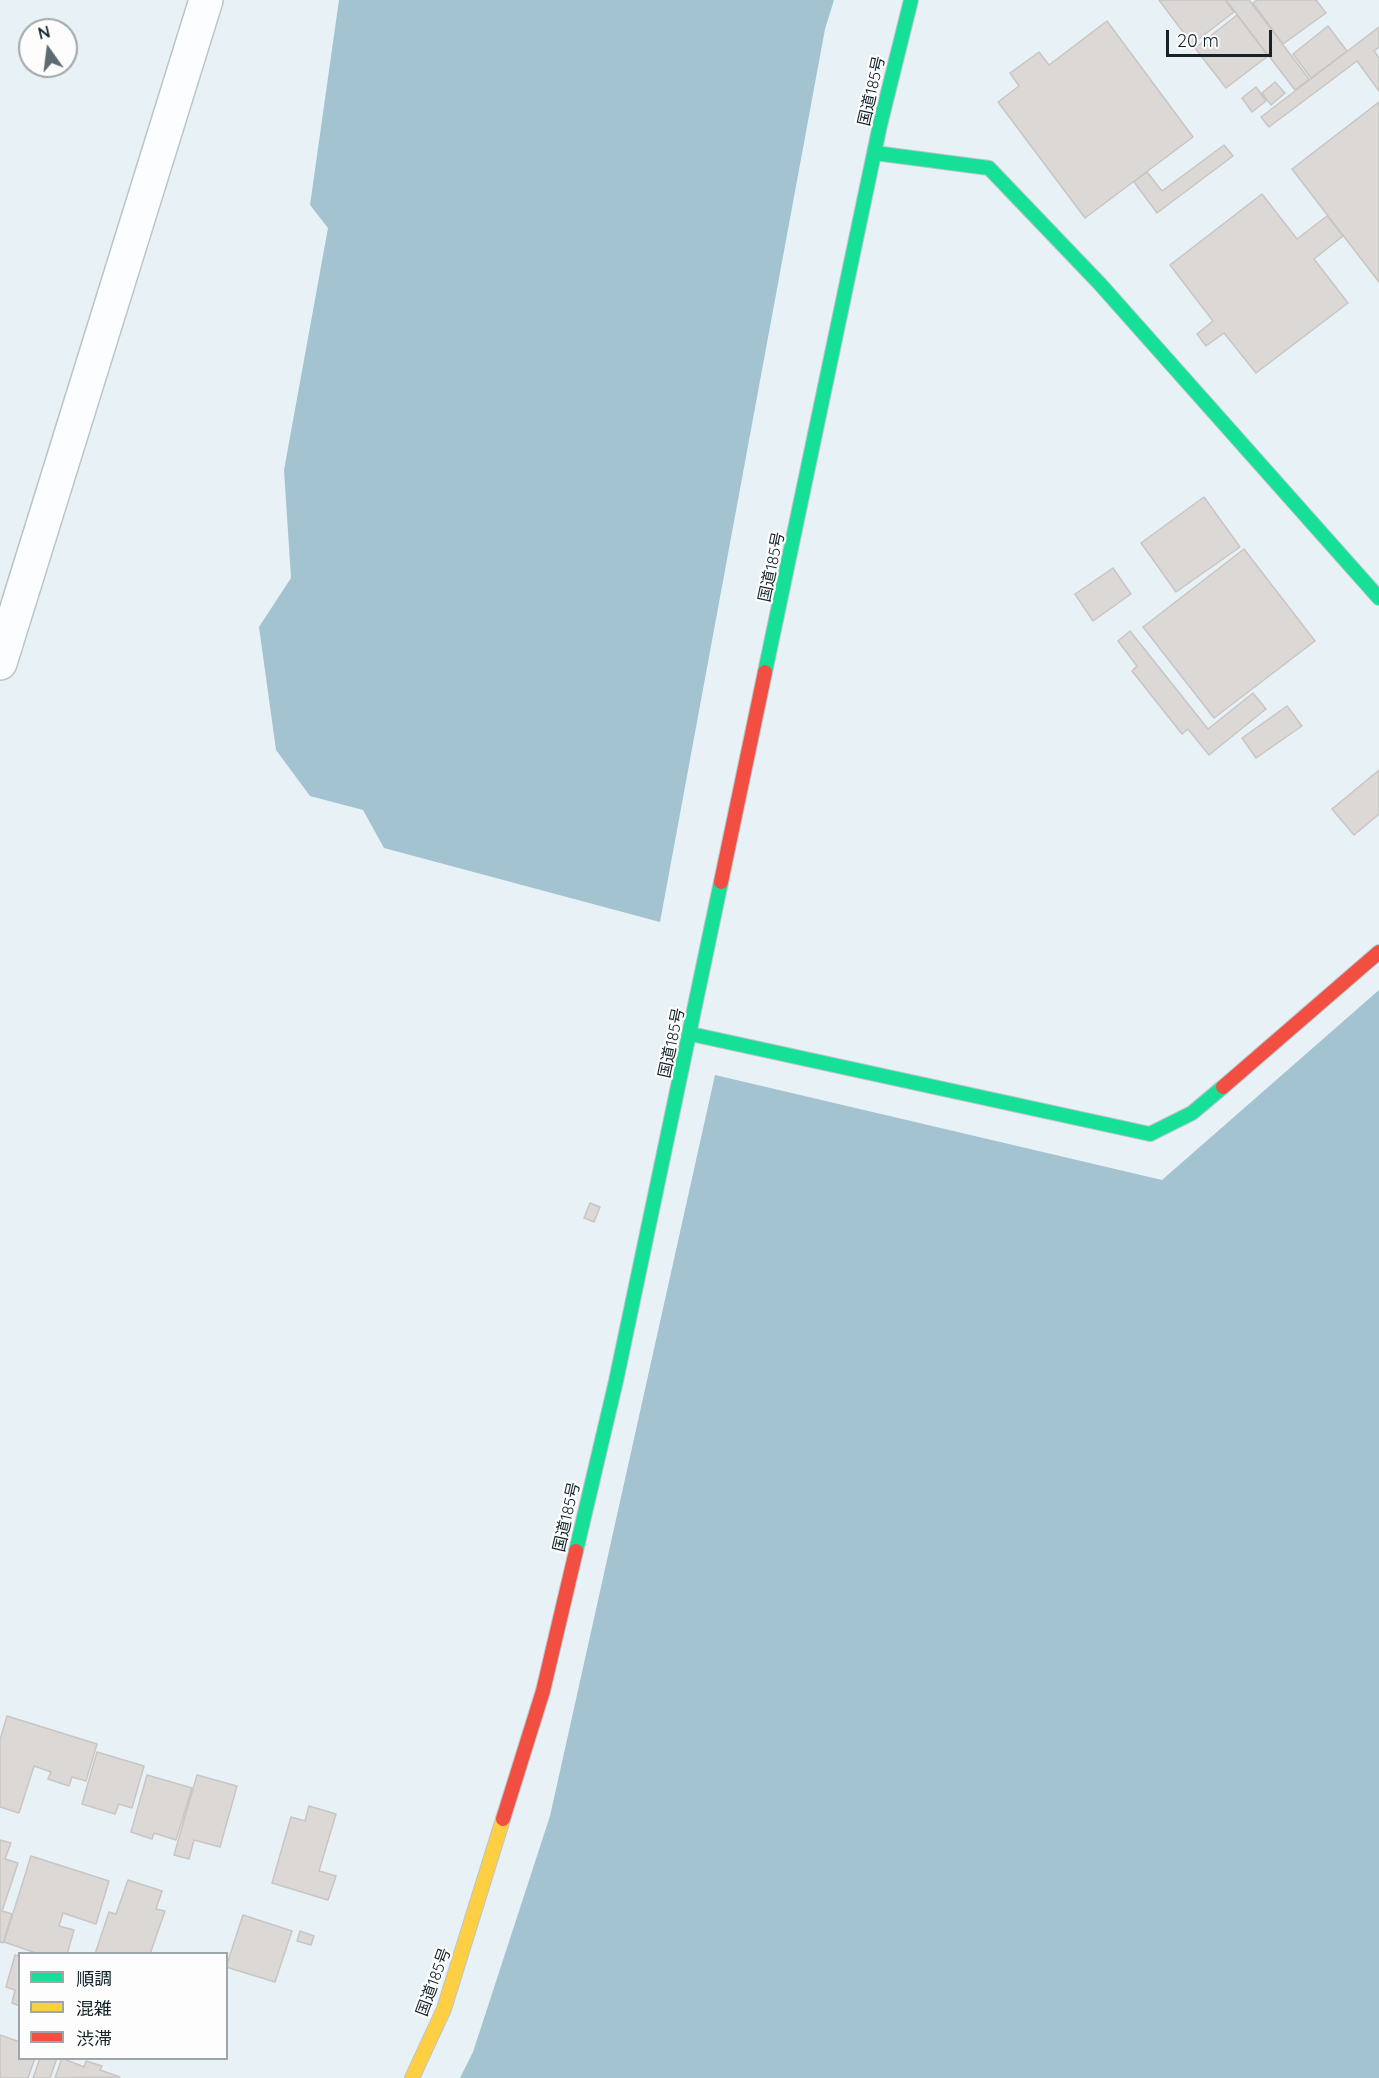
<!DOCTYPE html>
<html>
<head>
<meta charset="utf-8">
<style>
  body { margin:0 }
  #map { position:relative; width:1379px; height:2078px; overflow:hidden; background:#e8f1f5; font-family:Quicksand,"Noto Sans JP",sans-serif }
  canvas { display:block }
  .legend { position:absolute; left:18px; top:1952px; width:210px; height:108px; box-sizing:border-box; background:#fdfdfd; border:2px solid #9fa6a8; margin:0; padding:8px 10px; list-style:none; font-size:18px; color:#132329 }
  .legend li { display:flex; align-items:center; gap:12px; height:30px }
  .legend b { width:30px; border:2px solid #9fa6a8 }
  .north { position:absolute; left:18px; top:18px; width:60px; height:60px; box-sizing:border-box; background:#fdfdfd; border:2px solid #9fa6a8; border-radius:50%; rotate:346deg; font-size:16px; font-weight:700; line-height:24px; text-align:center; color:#132329 }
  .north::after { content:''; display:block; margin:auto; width:21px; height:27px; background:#5e6b70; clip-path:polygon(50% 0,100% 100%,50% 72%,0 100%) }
  .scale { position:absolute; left:1166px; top:30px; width:106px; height:27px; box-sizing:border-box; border:3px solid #132329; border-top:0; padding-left:8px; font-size:18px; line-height:21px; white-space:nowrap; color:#132329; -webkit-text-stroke:4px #fdfdfd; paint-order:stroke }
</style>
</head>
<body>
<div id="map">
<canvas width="1379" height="2078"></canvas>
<ul class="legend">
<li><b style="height:8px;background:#16e098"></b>順調</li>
<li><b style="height:8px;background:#ffcf43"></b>混雑</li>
<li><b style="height:8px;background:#f24e42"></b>渋滞</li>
</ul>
<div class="north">N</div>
<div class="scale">20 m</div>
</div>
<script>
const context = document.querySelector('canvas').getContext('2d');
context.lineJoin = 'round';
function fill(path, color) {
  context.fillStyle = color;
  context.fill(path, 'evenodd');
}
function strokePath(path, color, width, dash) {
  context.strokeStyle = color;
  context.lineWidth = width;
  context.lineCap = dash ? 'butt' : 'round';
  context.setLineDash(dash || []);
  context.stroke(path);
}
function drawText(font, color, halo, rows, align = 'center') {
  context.font = font + ' Quicksand,"Noto Sans JP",sans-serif';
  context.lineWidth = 4.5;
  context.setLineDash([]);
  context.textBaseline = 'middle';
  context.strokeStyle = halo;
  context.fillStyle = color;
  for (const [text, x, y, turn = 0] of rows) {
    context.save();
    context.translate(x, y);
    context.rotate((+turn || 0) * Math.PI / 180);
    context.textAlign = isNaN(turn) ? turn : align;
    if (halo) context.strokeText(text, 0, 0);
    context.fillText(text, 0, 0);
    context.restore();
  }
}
fill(new Path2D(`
  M339,0H834L825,29L660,922L384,848L363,810L310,796L276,750L259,627L291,578L284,470L328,228L310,205Z
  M1379,990V2078H460L473,2052L550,1816L715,1075L1162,1180Z`), '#a3c3d1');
const building = new Path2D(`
  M1159,0H1225L1234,12L1192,44Z
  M1226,0H1249L1309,79L1295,90Z
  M1257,0H1316L1326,13L1283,44L1253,3Z
  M1237,15L1268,56L1226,88L1195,48Z
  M1107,21L1193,137L1085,218L998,102L1019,86L1010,73L1039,52L1049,65Z
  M1328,26L1347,51L1311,78L1293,54Z
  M1379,27V47L1374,51L1379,58V91L1357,61L1269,127L1261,117Z
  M1275,82L1285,93L1271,105L1262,93Z
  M1256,87L1266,101L1252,112L1242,98Z
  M1379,102V282L1292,169Z
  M1224,145L1233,156L1157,213L1134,182L1147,172L1162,191Z
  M1262,194L1297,239L1327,216L1343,236L1314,259L1348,303L1256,373L1224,333L1206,346L1197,334L1213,321L1170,265Z
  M1204,497L1240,547L1176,592L1141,543Z
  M1244,549L1315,641L1214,718L1143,627Z
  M1113,568L1131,594L1093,621L1075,594Z
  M1130,631L1208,729L1253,693L1266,709L1209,755L1188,729L1182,734L1132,671L1137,666L1118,641Z
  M1287,706L1302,726L1256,758L1242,738Z
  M1379,770V814L1354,835L1332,809Z
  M590,1203L600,1207L594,1222L584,1218Z
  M7,1716L97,1744L86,1781L72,1777L69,1786L48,1779L51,1772L34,1766L19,1813L0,1807V1740Z
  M97,1752L144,1766L132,1808L119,1804L115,1814L82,1804Z
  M147,1775L192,1788L176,1840L154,1833L152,1839L131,1832Z
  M197,1775L237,1786L220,1847L194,1840L189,1859L174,1855Z
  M309,1806L336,1814L319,1871L336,1876L328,1900L272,1883L291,1817L305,1821Z
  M0,1840L11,1843L5,1859L18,1863L2,1911L12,1914L3,1943L0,1942Z
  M31,1856L109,1881L96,1924L63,1913L59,1926L74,1930L67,1954H39L4,1942Z
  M128,1880L162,1891L156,1909L165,1911L150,1954H95L109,1912L116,1914Z
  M243,1915L292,1931L275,1982L226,1967Z
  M300,1931L314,1936L311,1945L297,1941Z
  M15,1955L20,1956V2006L12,2003L15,1990L6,1987Z
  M0,2035L20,2042V2058H35L28,2078H0Z
  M40,2058H57L50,2078H33Z
  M62,2058L84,2067L86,2061L102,2066L100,2070L120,2077L55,2078Z`);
fill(building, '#dbd8d6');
strokePath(building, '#c8c6c4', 1.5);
const street = new Path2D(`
  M0,663L206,0`);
const fast = new Path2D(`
  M875,153L989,168L1100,284L1379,598
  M765,672L880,125L911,0
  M691,1034L1150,1134L1192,1113L1223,1087
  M576,1551L616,1381L721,882`);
const slow = new Path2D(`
  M412,2078L444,2009L503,1819`);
const jam = new Path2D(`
  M721,882L765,672
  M1223,1087L1379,952
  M503,1819L543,1691L576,1551`);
strokePath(street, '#b9c5ca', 36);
strokePath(fast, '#b9c5ca', 16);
strokePath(slow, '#b9c5ca', 16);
strokePath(jam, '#b9c5ca', 16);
strokePath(street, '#fcfdfe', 33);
strokePath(fast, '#16e098', 14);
strokePath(slow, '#ffcf43', 14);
strokePath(jam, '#f24e42', 14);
drawText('16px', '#132329', '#fdfdfd', [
  ["国道185号",872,91,-77],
  ["国道185号",772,567,-78],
  ["国道185号",672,1043,-78],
  ["国道185号",567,1517,-77],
  ["国道185号",434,1982,-70]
]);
</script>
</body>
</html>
